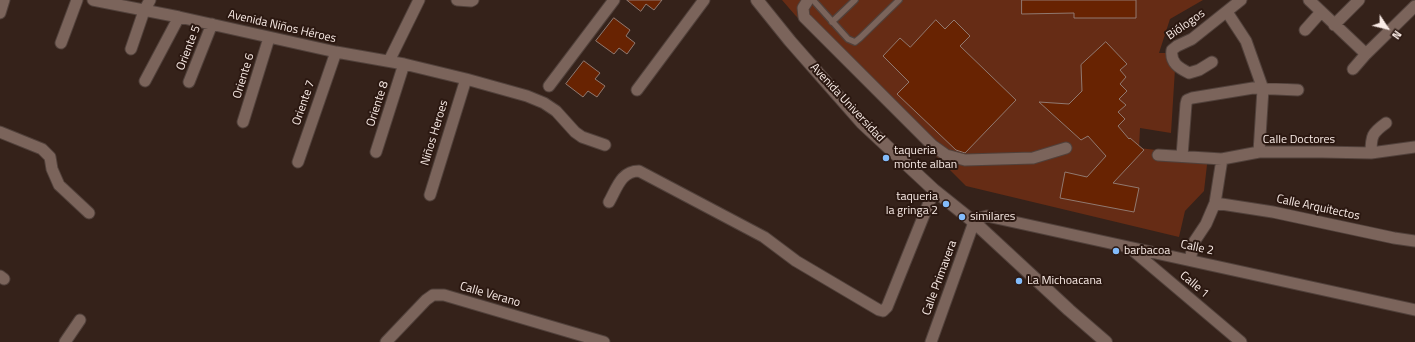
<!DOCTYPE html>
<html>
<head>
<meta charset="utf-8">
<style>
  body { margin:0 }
  #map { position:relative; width:1415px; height:342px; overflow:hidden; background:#35221a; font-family:"Titillium Web",sans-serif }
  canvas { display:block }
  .north { position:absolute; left:1367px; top:8px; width:40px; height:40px; -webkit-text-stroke:3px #2b1811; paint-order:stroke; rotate:125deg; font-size:11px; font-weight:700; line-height:16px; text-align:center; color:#f9ebe6 }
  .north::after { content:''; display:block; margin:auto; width:14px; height:18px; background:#f9ebe6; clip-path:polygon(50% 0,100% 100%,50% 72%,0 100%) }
</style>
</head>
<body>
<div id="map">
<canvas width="1415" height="342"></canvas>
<div class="north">N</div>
</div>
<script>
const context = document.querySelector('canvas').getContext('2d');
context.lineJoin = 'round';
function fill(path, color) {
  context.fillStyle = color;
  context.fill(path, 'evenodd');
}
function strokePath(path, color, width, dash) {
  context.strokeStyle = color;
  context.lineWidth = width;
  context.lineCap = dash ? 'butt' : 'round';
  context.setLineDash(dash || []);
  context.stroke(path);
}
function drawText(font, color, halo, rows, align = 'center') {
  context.font = font + ' "Titillium Web",sans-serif';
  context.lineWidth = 4;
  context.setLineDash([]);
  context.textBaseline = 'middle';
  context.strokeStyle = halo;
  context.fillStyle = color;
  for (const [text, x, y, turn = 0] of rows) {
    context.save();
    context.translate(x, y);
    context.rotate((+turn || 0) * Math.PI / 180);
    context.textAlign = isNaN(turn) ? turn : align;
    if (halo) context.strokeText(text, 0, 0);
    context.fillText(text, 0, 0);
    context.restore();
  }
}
fill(new Path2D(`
  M782,0H1203L1170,19L1159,53H1176L1171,133L1140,128L1139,148L1208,156L1204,191L1185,211L1179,237L966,186L795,15Z`), '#662c15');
const building = new Path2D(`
  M627,0H662L654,10L646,4L641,11Z
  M1022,0H1136V18H1074V13L1022,14Z
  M614,18L630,30L626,36L635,43L627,54L619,48L614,54L596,41Z
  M936,20L945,29L954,20L970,36L960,46L1016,100L965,153L956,150L897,94L909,82L883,56L900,38L910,47Z
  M1106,42L1127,64L1120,70L1126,77L1120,84L1127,91L1119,99L1126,105L1118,112L1125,119L1118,126L1129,139L1130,138L1144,150L1113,183L1139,188L1134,212L1060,198L1065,172L1087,177L1106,156L1088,136L1081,140L1039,102L1069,104L1082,91L1081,65Z
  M584,61L600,73L595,79L605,86L597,97L588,91L583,97L566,84Z`);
fill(building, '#682302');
strokePath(building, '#917970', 1);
const lane = new Path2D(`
  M813,0L848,39L855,42L860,38L899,0
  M832,22L855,0`);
const street = new Path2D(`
  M93,0L179,17L336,52L404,64L466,79L527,96L544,103L556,111L575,132L582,137L605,145
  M457,0L471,1L473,0
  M808,0L803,8L804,17L932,145L946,155L965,160L1033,158L1066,148
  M1309,0L1366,54
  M1227,12L1246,41L1263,89L1259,152
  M0,13L4,0
  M1334,25L1359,0
  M1305,30L1321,12
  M61,43L77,0
  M131,49L144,11L150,0
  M389,61L419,0
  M1212,62L1199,70L1189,73C1179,68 1170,63 1172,50L1177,46L1192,39L1241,0
  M1353,69L1366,54L1415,6
  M145,81L179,17
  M189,82L212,24
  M549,86L614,0
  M637,90L704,0
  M243,122L269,38
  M0,132L42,149L50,157L52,169L59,185L89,213
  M376,152L404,64
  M1371,153C1371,136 1372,133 1386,123
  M1158,155L1222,159L1259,152H1322L1371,153L1415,147
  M1182,156L1186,104L1187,100L1192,98L1253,88L1298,90
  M298,162L336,52
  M430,195L466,79
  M609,202C617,188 621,171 639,171L764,237L796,261L879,310L883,311L887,307L934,190
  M1215,203L1273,212L1394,238L1415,241
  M1130,248L1241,342
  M1190,260L1194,242L1206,224L1215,203L1222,159
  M0,276L4,279
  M65,342L80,320
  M386,342L426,300L433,295H444L604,342
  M931,342L974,222L980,218L987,216L1415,310`);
const secondary = new Path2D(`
  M757,0L790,41L862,123L934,190L974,222L1069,310L1106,342`);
strokePath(lane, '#51413b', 8);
strokePath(street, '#51413b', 13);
strokePath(secondary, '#51413b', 14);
strokePath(lane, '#7b645b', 5.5);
strokePath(street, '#7b645b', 11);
strokePath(secondary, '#7b645b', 12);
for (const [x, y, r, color] of [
  [886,158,4,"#83bcfb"],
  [946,204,4,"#83bcfb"],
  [962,217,4,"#83bcfb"],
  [1116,251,4,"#83bcfb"],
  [1019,281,4,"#83bcfb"]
]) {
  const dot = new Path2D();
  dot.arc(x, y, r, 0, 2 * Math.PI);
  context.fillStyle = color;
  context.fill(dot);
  strokePath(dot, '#2b1811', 1.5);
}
drawText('12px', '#f9ebe6', '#2b1811', [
  ["Biólogos",1186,25,-35],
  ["Avenida Niños Héroes",282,27,13],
  ["Oriente 5",189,48,-69],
  ["Oriente 6",244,76,-73],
  ["Oriente 7",304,103,-71],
  ["Avenida Universidad",847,103,47],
  ["Oriente 8",378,104,-72],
  ["Niños Heroes",435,133,-73],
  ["Calle Doctores",1299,140],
  ["Calle Arquitectos",1318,208,12],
  ["Calle 2",1197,248,12],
  ["Calle Primavera",940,278,-70],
  ["Calle 1",1194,285,40],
  ["Calle Verano",490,295,16]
]);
drawText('12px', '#f9ebe6', '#2b1811', [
  ["taqueria",894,151],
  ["monte alban",894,165],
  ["taqueria",938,197,"right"],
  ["la gringa 2",938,211,"right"],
  ["similares",970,217],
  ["barbacoa",1124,251],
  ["La Michoacana",1027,281]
], 'left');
</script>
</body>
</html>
